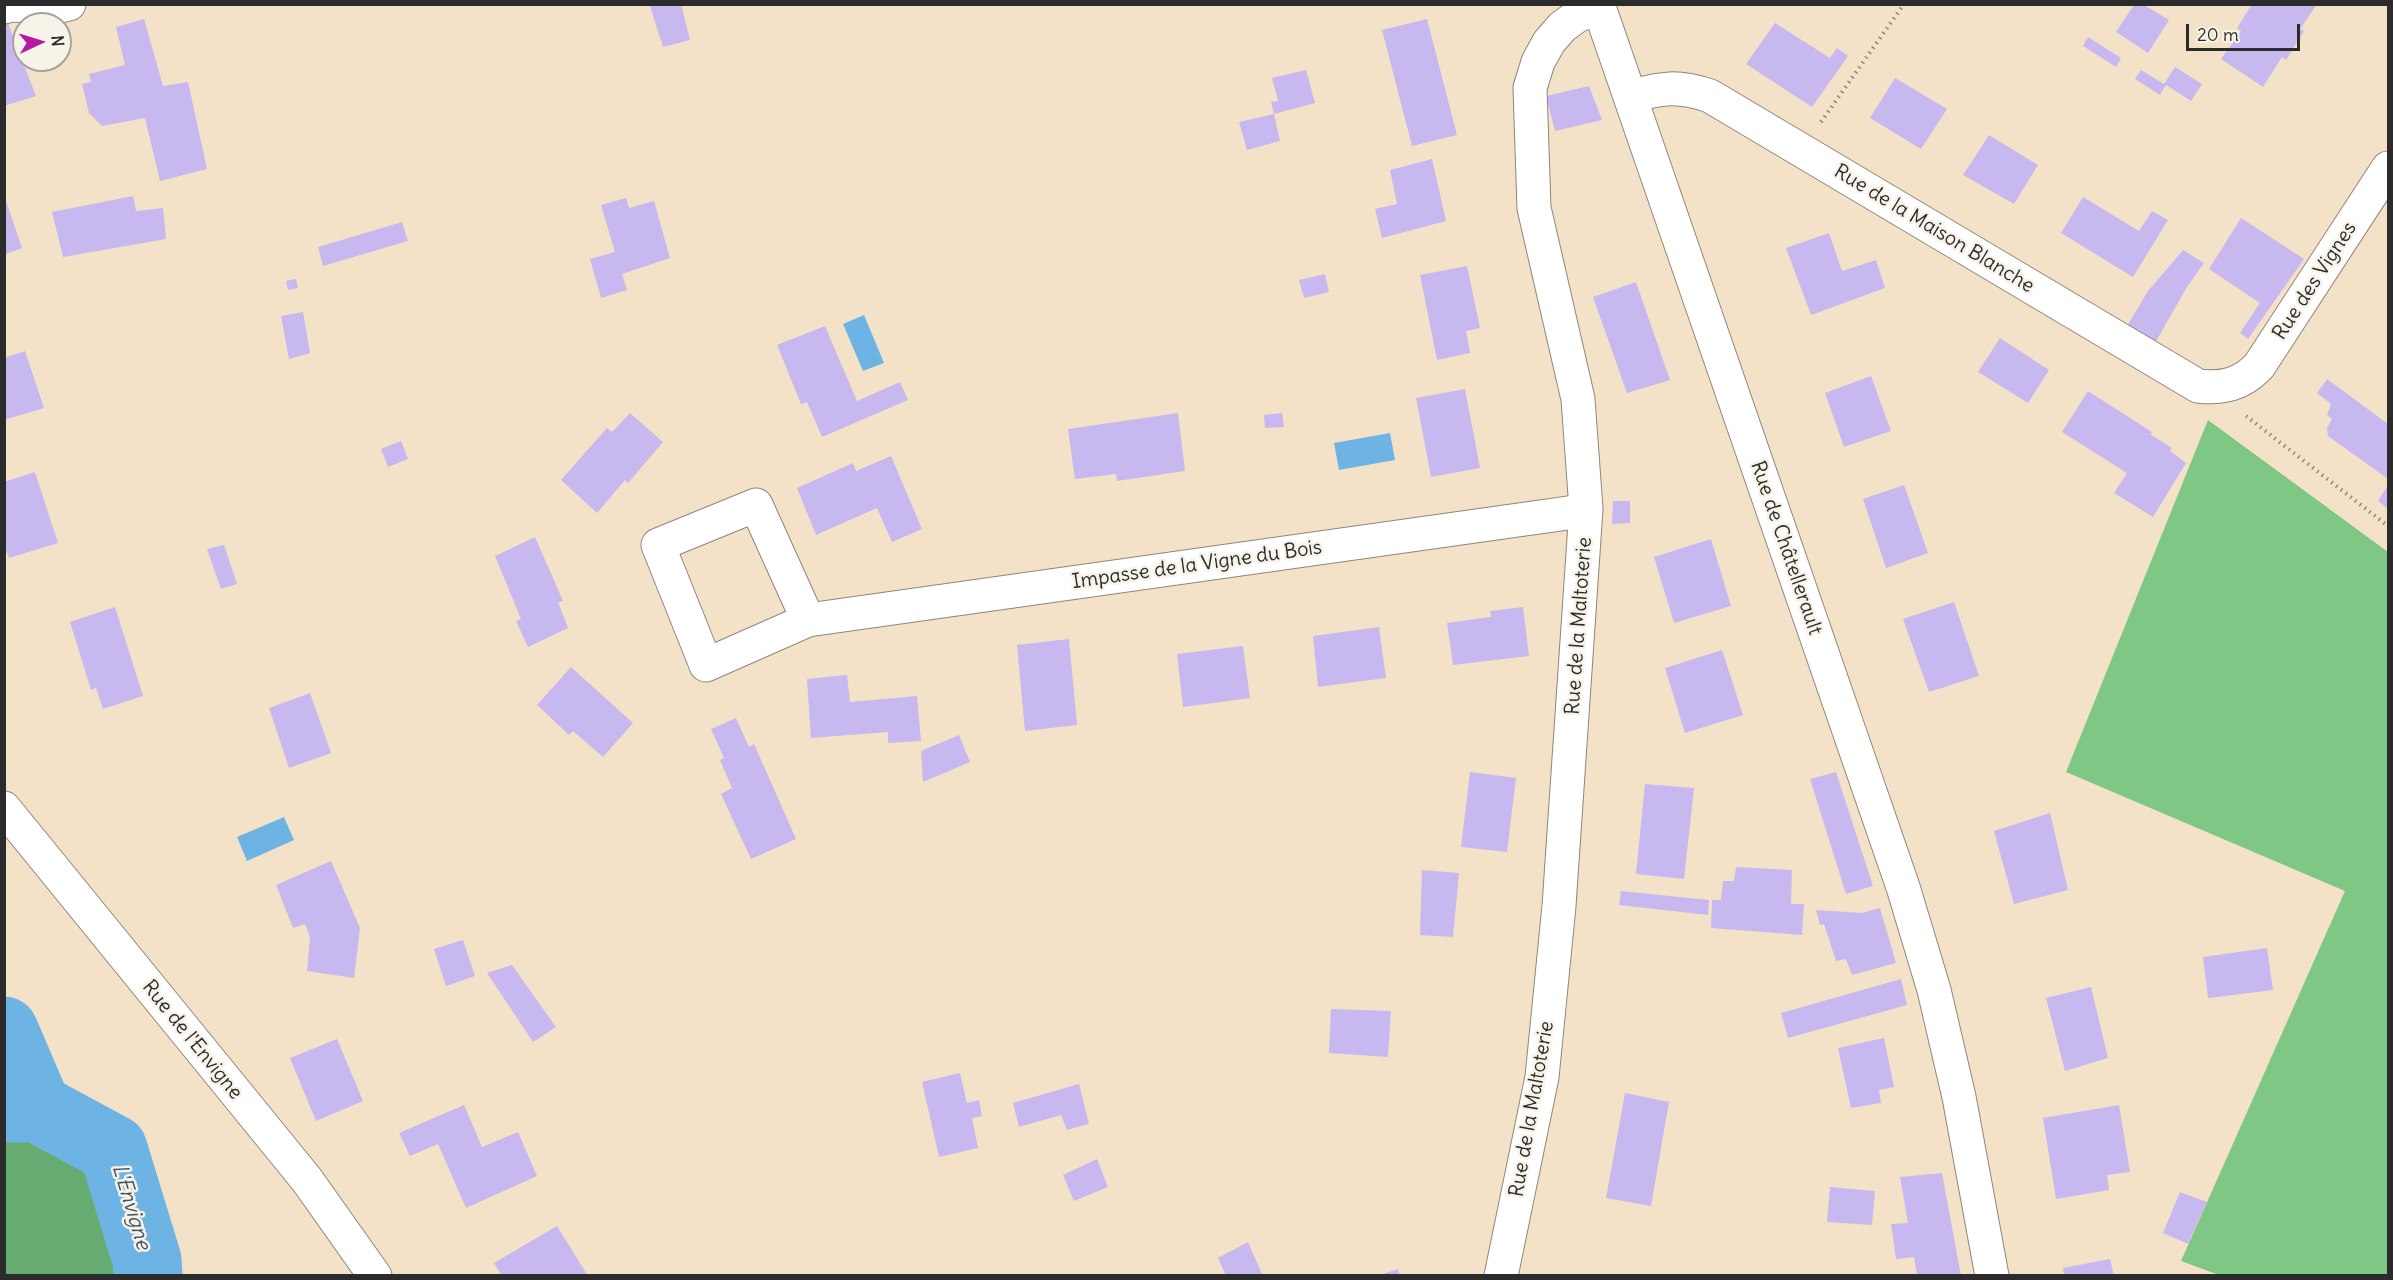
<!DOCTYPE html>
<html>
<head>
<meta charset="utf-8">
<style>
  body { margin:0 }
  #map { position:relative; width:2393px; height:1280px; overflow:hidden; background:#f4e2c8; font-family:Delius,sans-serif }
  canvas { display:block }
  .frame { position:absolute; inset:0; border:6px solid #2b2b2b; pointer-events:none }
  .north { position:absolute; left:12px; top:12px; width:60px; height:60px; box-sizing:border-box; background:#f7f3e8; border:2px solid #a5a39c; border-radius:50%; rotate:86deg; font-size:16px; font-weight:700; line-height:24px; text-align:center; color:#2b2b2b }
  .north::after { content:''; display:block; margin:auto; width:21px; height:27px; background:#b5179e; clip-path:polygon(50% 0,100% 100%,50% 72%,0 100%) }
  .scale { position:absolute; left:2186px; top:24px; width:114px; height:27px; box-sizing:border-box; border:3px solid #2b2b2b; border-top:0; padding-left:8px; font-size:18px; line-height:21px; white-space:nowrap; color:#2b2b2b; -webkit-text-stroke:4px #f7f3e8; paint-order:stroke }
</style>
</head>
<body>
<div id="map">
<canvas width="2393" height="1280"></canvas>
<div class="frame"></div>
<div class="north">N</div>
<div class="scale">20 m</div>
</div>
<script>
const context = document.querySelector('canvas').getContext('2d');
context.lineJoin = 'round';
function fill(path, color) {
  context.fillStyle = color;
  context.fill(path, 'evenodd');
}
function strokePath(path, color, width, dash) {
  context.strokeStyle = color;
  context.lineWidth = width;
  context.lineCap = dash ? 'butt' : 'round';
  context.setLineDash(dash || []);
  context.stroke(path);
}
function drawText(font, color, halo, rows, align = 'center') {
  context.font = font + ' Delius,sans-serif';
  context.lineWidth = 5;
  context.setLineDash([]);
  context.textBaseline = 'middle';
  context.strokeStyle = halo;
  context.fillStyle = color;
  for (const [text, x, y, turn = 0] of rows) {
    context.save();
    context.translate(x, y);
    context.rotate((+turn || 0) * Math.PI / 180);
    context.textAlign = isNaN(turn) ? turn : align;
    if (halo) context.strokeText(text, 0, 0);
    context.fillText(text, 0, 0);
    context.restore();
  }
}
fill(new Path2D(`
  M2208,420L2388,552V1275H2219L2181,1261L2345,891L2066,772Z`), '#7ec784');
fill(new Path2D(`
  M4,1129H29L91,1153L120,1234L126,1275H5Z`), '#66ac72');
fill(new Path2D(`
  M864,315L884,363L863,371L843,324Z
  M1390,433L1395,460L1339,470L1334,443Z
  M284,817L294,840L247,861L237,837Z
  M5,1102L76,1118L115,1146L148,1245L151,1275H126L120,1234L91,1153L29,1129H5Z`), '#6db4e4');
strokePath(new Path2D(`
  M4,1031L37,1108
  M4,1108H37L113,1149L147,1260L148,1276`), '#6db4e4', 69);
fill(new Path2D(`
  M654,4H681L690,40L663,47L650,6Z
  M2252,4H2317L2300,29L2304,31L2286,60L2282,57L2263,87L2221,59L2241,31L2237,28Z
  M2134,5H2144L2169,20L2148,53L2116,32Z
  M4,13L36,96L4,106Z
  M144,19L163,86L188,82L207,169L160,181L145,118L102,126L89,113L82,84L91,82L89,74L125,65L116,27Z
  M1427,19L1457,135L1412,146L1382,30Z
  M1775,23L1830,58L1837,48L1848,56L1812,107L1746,64Z
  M2088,37L2121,58L2116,67L2083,46Z
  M2175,67L2202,84L2191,101L2166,85L2160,95L2135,79L2141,70L2164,84Z
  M1306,70L1315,103L1274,114L1271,102L1278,101L1272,78Z
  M1895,78L1947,109L1921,149L1870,118Z
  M1589,86L1602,120L1555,131L1546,96Z
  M1274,114L1280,141L1247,150L1239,122Z
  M1989,135L2038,165L2014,204L1963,175Z
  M1432,159L1446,221L1382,238L1375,209L1397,204L1390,170Z
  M133,196L136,211L163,208L166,239L63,257L52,212Z
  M2083,197L2139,231L2152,211L2168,220L2133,277L2061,233Z
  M5,198L22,248L6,254L4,248Z
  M626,198L629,208L654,201L670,258L622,274L627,290L601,298L590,259L615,252L601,205Z
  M2241,218L2304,259L2248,339L2240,333L2260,303L2209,269Z
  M402,222L408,241L323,266L318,247Z
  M1829,233L1842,271L1876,260L1885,288L1811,315L1786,248Z
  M2183,250L2204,263L2187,287L2155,343L2126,328L2148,291Z
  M1467,266L1480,328L1466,331L1470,353L1437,360L1420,275Z
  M1325,274L1329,292L1304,298L1299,280Z
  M296,279L298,288L288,290L286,281Z
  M1636,282L1670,380L1627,393L1593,297Z
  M303,312L310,353L289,359L281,316Z
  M825,326L857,401L900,382L908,400L822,437L807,402L801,404L777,345Z
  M2000,338L2049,370L2028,403L1978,372Z
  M25,351L44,408L4,420V358Z
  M1871,376L1891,431L1844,447L1825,393Z
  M2327,379L2388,424V479L2328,436L2327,428L2332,419L2327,415L2331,404L2317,393Z
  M1465,389L1480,468L1431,477L1416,398Z
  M2088,391L2152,432L2150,434L2172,448L2170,451L2186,463L2153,517L2114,493L2127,473L2062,432Z
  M630,413L663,442L628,483L625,480L597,513L561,480L607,428L612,432Z
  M1178,413L1185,471L1117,481L1116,474L1075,479L1068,429Z
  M1282,413L1284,427L1265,428L1264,415Z
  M401,441L408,459L388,467L381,449Z
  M891,456L922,529L892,542L877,508L816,535L797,488L853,463L856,471Z
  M35,472L58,543L9,558L4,544V482Z
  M1904,485L1928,553L1886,568L1863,499Z
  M2388,485V509L2378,501Z
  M1613,501H1630V523L1612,524Z
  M535,537L563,601L558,602L568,628L528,647L516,621L521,619L495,556Z
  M1711,539L1731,606L1674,623L1654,557Z
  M224,545L237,584L221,589L207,549Z
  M1954,602L1979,676L1929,692L1903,619Z
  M115,607L143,696L103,709L96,688L91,690L70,622Z
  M1523,607L1529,656L1453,665L1447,623L1491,617L1490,611Z
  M1379,627L1386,678L1318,687L1313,636Z
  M1069,639L1077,725L1025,731L1017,645Z
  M1243,646L1250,698L1183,707L1177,654Z
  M1722,650L1743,715L1685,733L1665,668Z
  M571,667L633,723L603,757L573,731L569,735L537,705Z
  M847,675L850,702L917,696L921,741L888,743V732L811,738L807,679Z
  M310,693L331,753L289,768L269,708Z
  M736,718L749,747L754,744L796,839L751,859L721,794L732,788L720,760L724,758L711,729Z
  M959,735L970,762L923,782L921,751Z
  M1470,772L1516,778L1507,852L1461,847Z
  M1836,772L1873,886L1846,894L1810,779Z
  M1645,784L1694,788L1684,879L1636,874Z
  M2050,813L2068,890L2014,904L1994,831Z
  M331,861L360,928L354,978L307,971L310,937L305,924L293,928L276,885Z
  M1736,867L1792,870L1791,904H1804L1802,935L1711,928L1712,900H1721L1723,881H1734Z
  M1422,870L1459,873L1453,937L1420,935Z
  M1621,891L1709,900L1708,915L1619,905Z
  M1880,908L1896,963L1852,975L1846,959L1836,961L1824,924L1820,925L1816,910L1862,913Z
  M463,940L475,976L446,986L434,949Z
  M2267,948L2273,990L2208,998L2203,957Z
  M512,965L556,1027L533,1042L487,973Z
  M1901,979L1907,1005L1788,1038L1781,1013Z
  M2091,987L2108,1058L2065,1071L2046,998Z
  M1331,1009L1391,1011L1388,1057L1329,1053Z
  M1884,1038L1894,1087L1879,1090L1881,1103L1851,1108L1838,1048Z
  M337,1039L363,1101L316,1121L290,1058Z
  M960,1073L967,1103L979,1100L982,1116L972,1118L978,1148L939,1157L922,1082Z
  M1079,1084L1089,1124L1067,1130L1061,1115L1019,1127L1013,1103Z
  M1625,1093L1669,1102L1651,1206L1606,1198Z
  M464,1105L482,1147L518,1132L537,1176L466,1208L438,1144L410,1156L399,1133Z
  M2119,1105L2130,1172L2107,1175L2109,1190L2056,1199L2043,1118Z
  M1097,1159L1108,1187L1074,1201L1063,1175Z
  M1942,1173L1961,1276H1917L1914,1257L1896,1259L1891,1224L1908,1223L1900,1177Z
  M1830,1187L1875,1191L1872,1225L1827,1222Z
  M2180,1192L2207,1202L2188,1244L2163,1233Z
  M557,1226L588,1276H502L494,1263Z
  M1248,1242L1263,1276H1226L1218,1258Z
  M2110,1259L2114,1276H2064L2063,1268Z
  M1398,1269L1400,1276H1380V1275Z`), '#c7b8ef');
const minor = new Path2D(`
  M4,7L12,5L56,7L69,4
  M1630,96C1664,88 1677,85 1710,96L2198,386C2223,389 2242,384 2259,366L2388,168
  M808,620L756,505L658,545L706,665L808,620L1568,513L1586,509
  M4,808L307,1180L375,1276
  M1501,1276L1542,1077L1559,906L1586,509L1578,399L1534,208L1530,88L1538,62L1549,42L1562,27L1577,16L1598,7`);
const major = new Path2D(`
  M1598,4L1903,887L1934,990L1959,1097L1992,1276`);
strokePath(minor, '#90867a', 35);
strokePath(major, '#90867a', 35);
strokePath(new Path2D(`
  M1821,122L1904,4
  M2246,416L2388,526`), '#90867a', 4, [1.5, 4.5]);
strokePath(minor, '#fff', 33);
strokePath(major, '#fff', 33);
drawText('20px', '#2b2b2b', '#f7f3e8', [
  ["Rue de la Maison Blanche",1934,229,31],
  ["Rue des Vignes",2315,281,-57],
  ["Rue de Châtellerault",1786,548,71],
  ["Impasse de la Vigne du Bois",1197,565,-8],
  ["Rue de la Maltoterie",1579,626,-86],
  ["Rue de l'Envigne",192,1040,51],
  ["Rue de la Maltoterie",1532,1109,-80]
]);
drawText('italic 21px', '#3f5462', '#f7f3e8', [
  ["L'Envigne",131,1207,73]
]);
</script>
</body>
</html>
